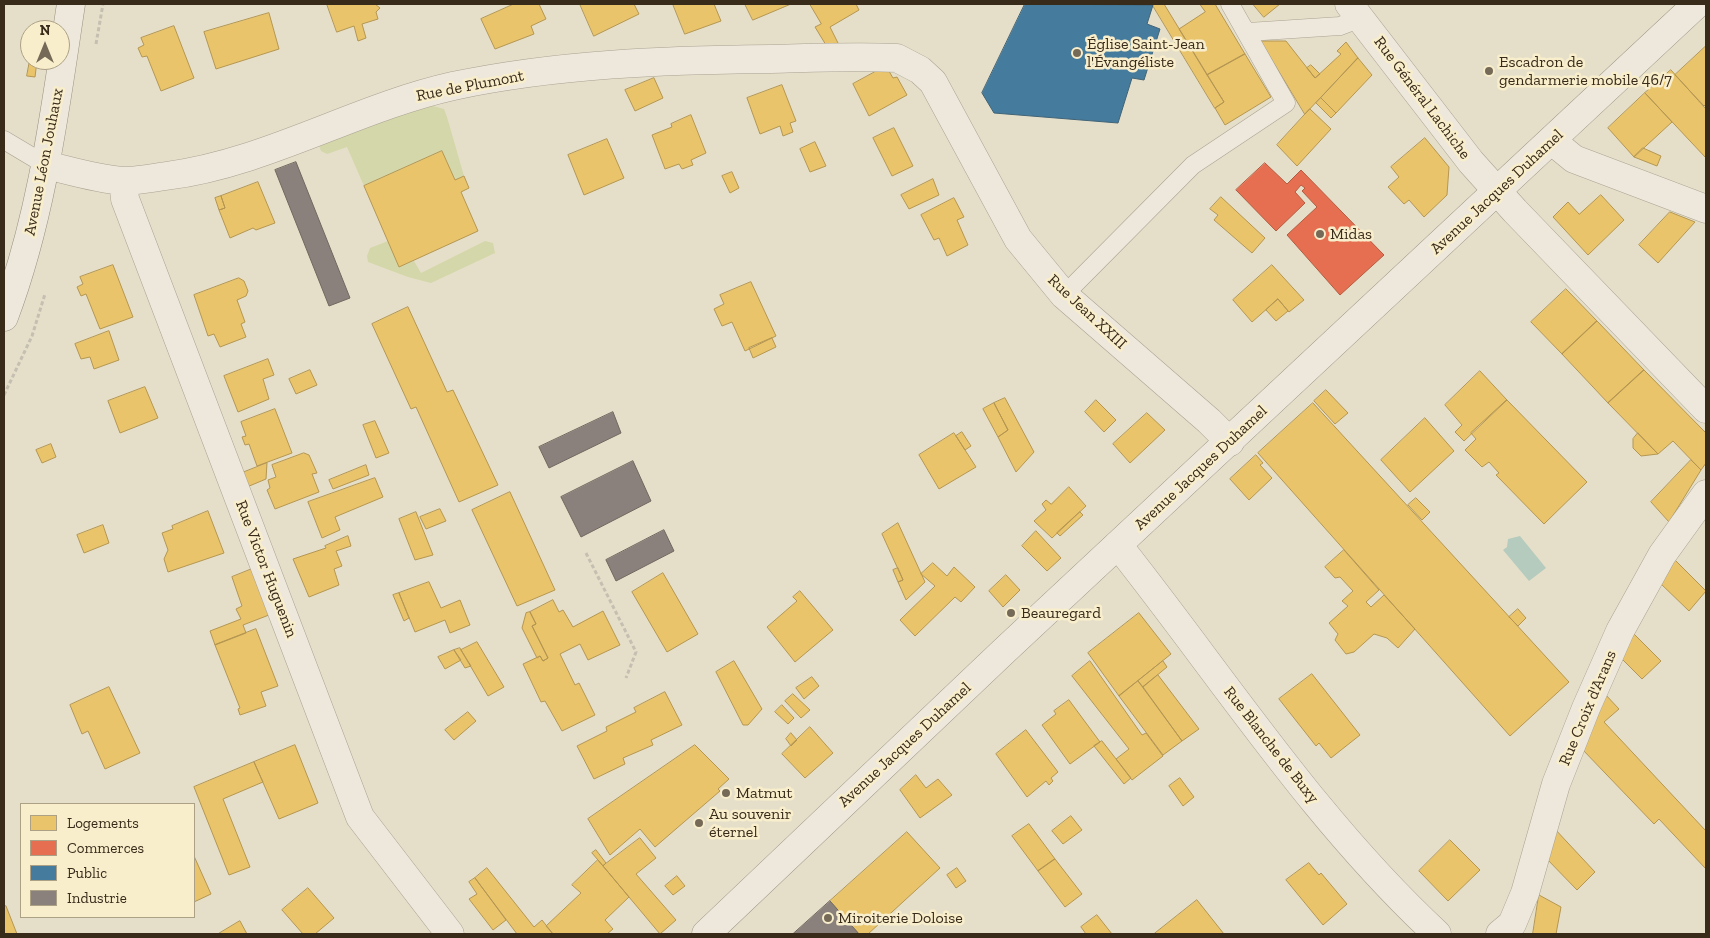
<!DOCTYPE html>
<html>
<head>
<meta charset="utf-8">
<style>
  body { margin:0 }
  #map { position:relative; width:1710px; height:938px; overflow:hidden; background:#e5dfc9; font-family:"Zilla Slab",serif }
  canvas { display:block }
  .frame { position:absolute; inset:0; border:5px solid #392b1a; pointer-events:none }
  .legend { position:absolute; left:20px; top:803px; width:175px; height:115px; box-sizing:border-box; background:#f9eecc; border:1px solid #aca085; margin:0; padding:6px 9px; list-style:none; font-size:15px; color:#392b1a }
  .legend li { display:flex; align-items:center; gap:10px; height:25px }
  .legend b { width:25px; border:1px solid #aca085 }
  .north { position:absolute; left:20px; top:20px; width:50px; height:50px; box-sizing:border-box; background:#f9eecc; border:1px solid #aca085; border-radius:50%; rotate:0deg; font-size:14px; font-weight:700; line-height:20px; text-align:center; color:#392b1a }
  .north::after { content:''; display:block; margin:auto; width:18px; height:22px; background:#756a57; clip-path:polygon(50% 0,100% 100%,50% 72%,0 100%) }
</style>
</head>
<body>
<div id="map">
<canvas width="1710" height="938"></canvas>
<div class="frame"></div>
<ul class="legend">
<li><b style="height:14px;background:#e9c46a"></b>Logements</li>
<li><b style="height:14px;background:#e76f51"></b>Commerces</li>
<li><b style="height:14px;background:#457b9d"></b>Public</li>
<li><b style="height:14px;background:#8a817c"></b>Industrie</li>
</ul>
<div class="north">N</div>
</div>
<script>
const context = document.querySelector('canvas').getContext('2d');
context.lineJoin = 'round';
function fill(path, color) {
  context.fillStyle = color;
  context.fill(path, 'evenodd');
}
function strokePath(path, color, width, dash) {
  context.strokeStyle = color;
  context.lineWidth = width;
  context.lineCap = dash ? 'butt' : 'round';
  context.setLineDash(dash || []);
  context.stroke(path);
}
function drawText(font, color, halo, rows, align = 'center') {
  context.font = font + ' "Zilla Slab",serif';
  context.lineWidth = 5;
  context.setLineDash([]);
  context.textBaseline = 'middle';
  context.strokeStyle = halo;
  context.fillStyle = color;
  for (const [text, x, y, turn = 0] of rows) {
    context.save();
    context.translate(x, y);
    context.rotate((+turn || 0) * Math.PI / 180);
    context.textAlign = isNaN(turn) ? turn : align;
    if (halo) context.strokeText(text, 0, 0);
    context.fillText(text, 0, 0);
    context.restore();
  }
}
fill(new Path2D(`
  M433,106L444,109L447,117L464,176L455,180L442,151L364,186L347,147L327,154L321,151L319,145L378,118Z
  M388,241L399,267L414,261L421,273L485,241L493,243L495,253L431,283L408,277L368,262L367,256L370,248Z`), '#d4d7a9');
fill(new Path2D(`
  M1520,536L1546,568L1529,581L1503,550L1507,547L1508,539Z`), '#b5cbbe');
const homes = new Path2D(`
  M327,4H375L380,8L376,12L378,19L362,24L366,38L358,41L354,26L337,32Z
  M514,4H539L546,19L531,26L534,34L495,49L481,19Z
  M580,4H634L639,14L594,36Z
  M673,4H714L721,21L685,34Z
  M745,4H791L753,20Z
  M810,4H856L859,10L830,27L841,49L829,50L815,27L821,24Z
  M1152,4H1164L1224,102L1215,108Z
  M1200,4H1215L1245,54L1207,75L1179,29L1205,12Z
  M1253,4H1280L1264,17Z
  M269,13L279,49L216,69L204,32Z
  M174,26L194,78L161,91L147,56L142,57L138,48L144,45L141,38Z
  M1261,41H1286L1315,78L1341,54L1337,51L1346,42L1358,58L1305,114Z
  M1706,46V104L1704,106L1675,75Z
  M1245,54L1271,97L1225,125L1215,108L1224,102L1207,75Z
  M1358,58L1372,75L1336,113L1321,98Z
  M30,60L37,61L35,77L27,76Z
  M1311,65L1320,74L1315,78L1307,68Z
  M886,66L893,78L897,77L907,95L869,116L853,84Z
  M1671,70L1706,109V158L1645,93Z
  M654,78L663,98L635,111L625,90Z
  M782,85L796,121L790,123L793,132L783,136L780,126L760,134L747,98Z
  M1645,93L1672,122L1634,157L1608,128Z
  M1321,98L1336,113L1331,118L1316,103Z
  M1310,109L1331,129L1297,166L1277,145Z
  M691,115L706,153L691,160L693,165L682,169L679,164L665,169L652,135L672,127L671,124Z
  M894,128L913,166L892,176L873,138Z
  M1425,138L1449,167L1447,195L1424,217L1409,200L1404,204L1388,187L1399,177L1391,167Z
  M607,139L624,178L584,195L568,155Z
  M815,142L826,166L810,172L800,149Z
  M1643,148L1661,156L1657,166L1634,157Z
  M442,151L455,180L464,176L469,188L461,192L478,231L399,267L364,186Z
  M732,172L739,188L730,193L722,176Z
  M933,179L939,195L909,209L901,195Z
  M258,182L275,223L256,230L253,228L230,238L219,210L225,208L221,196Z
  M1601,195L1624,220L1588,255L1553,217L1568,202L1579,214Z
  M221,196L225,208L219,210L215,198Z
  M1221,197L1265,238L1252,253L1214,220L1218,215L1210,209Z
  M954,198L964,217L957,220L968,245L947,256L939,238L934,240L921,215Z
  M1670,212L1695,222L1658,263L1639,245Z
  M113,265L133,317L100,329L86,294L81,296L77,287L83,284L80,277Z
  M1272,265L1304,300L1289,312L1278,299L1252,322L1233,300Z
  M239,278L244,281L248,291L246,296L237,300L245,322L241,324L246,337L220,347L214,334L208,336L194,295Z
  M751,282L776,336L745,351L732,322L722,326L714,309L724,304L720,295Z
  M1566,289L1597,321L1562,354L1531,322Z
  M1278,299L1288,311L1276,321L1266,310Z
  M408,307L447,392L453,390L498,485L459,502L416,407L411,409L372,324Z
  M1597,321L1644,370L1608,403L1562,354Z
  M109,331L119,360L94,369L90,357L81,359L75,344Z
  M772,338L776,347L753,358L749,348Z
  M268,359L274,375L263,379L269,399L238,412L224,376Z
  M310,370L317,385L296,394L289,379Z
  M1644,370L1706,433V463L1701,470L1673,441L1658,454L1608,403Z
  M1480,371L1507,400L1464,441L1455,432L1462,425L1445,405Z
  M145,387L158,418L120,433L108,401Z
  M1326,390L1348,413L1335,424L1314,401Z
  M1005,398L1034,452L1016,472L998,437L1008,430L994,403Z
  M1096,400L1116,420L1104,432L1085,412Z
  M1507,400L1587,482L1544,524L1496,475L1499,473L1489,462L1482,467L1465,450L1476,439L1471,433Z
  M994,403L1008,430L998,437L983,409Z
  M1313,403L1569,682L1510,736L1258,453Z
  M275,409L292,453L257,466L249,444L245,445L242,437L246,436L241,422Z
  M1147,413L1165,430L1130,463L1113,444Z
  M1425,418L1454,451L1410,492L1381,460Z
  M375,421L389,453L376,458L363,425Z
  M962,432L971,446L965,450L956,436Z
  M954,433L976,467L939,489L919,455Z
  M1638,433L1658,454L1641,456L1633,448V439Z
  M51,444L56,457L42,463L36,450Z
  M304,453L309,455L317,473L312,474L319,492L275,509L267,490L270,488L268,480L276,477L272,465Z
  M1256,455L1263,463L1260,465L1272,478L1249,500L1230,479Z
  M1691,460L1701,470L1669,522L1651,502Z
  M267,463L266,479L247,487L242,473Z
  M366,465L369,475L333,489L329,480Z
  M375,478L383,497L335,517L340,530L322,538L308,502Z
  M1069,487L1086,506L1052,538L1034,521L1046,510L1042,504L1046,500L1051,504Z
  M510,492L555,590L517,606L472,510Z
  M1416,498L1430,512L1422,520L1408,505Z
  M440,509L446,521L426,529L420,517Z
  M208,511L224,553L168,572L164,559L168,550L162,533L173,529L172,526Z
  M416,512L433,555L415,560L399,519Z
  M1080,512L1083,515L1060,536L1057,533Z
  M898,523L925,582L906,600L898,582L903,580L882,534Z
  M103,525L109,543L84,553L77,535Z
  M1036,531L1061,558L1047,571L1022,546Z
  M348,536L351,546L336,551L342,566L334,569L339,585L309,597L293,559L326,548L325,546Z
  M1344,550L1379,590L1366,602L1371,607L1384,595L1415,629L1398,648L1387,638L1374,634L1354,652L1346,654L1335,640L1338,634L1329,623L1348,606L1342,601L1353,591L1340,577L1335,578L1325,567Z
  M1674,559L1706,591L1689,611L1659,582Z
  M933,563L947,576L954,567L975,587L961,602L955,597L915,636L900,620L935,586L921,574Z
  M898,568L903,580L898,582L893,570Z
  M252,569L269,615L243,625L246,633L215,645L210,631L241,619L236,609L242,606L232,577Z
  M663,573L698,634L667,652L632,592Z
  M1006,575L1020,590L1003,607L989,591Z
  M429,582L441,608L460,600L470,625L450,633L445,620L415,632L399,593Z
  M800,591L833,630L795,662L767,627L797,601L793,597Z
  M399,593L409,618L404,621L393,595Z
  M553,600L559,612L563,610L573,627L603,611L620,645L588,660L580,644L560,654L575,685L579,683L595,715L562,731L545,701L541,702L523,664L540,656L543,661L548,658L532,626L536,624L530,612Z
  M1518,609L1526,618L1518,626L1509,617Z
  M530,612L536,624L532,626L548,658L543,661L540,656L537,658L522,628L526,613Z
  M1139,613L1171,654L1119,696L1088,653Z
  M256,629L278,686L261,692L266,706L240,715L238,709L240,708L215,645Z
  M1633,633L1661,661L1642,679L1620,657Z
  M477,642L504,687L488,696L461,650Z
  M460,648L461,650L471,666L465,668L454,650Z
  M454,650L461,660L445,669L438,657Z
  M734,661L762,709L748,725H743L716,672Z
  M1090,661L1142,735L1146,733L1163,756L1132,780L1116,759L1129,749L1072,676Z
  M1163,661L1167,667L1143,687L1138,681Z
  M1312,674L1360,735L1331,758L1319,743L1316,746L1279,699Z
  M1158,675L1199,729L1182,741L1143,687Z
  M812,677L819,686L804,699L796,688Z
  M1138,681L1182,741L1163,755L1119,696Z
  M109,687L140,753L105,769L88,731L82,734L70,705Z
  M665,692L682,725L651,740L653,745L623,758L625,764L594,779L577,746L607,731L606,727L636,712L634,708Z
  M1604,693L1619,709L1604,722L1706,831V869L1659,819L1654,824L1582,749Z
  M793,694L810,710L801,718L785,701Z
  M1069,700L1100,742L1070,764L1042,725L1056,714L1054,711Z
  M782,705L794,718L788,724L775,712Z
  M468,712L476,721L454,740L445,730Z
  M810,727L833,753L805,778L782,754Z
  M1026,730L1058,772L1051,778L1053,781L1049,785L1046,781L1027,797L996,754Z
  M791,733L797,740L791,746L786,739Z
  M1102,741L1131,778L1124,784L1094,746Z
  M295,745L318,803L279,819L254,762Z
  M695,745L729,779L718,789L720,791L655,847L640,829L610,855L588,819Z
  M254,762L263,782L223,799L250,867L229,875L194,787Z
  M916,775L926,788L938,779L952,795L920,818L900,790Z
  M1180,778L1194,797L1183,806L1169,786Z
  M1071,816L1082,830L1063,844L1052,831Z
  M1029,824L1055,859L1038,871L1012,836Z
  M1554,828L1595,872L1577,890L1545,857Z
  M907,832L940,868L868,934H859L830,901Z
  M640,838L656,858L636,874L676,920L660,934L603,866Z
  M1450,840L1480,870L1448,901L1419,871Z
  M596,850L606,863L603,866L592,853Z
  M194,856L211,894L194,902Z
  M1055,859L1082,894L1065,907L1038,871Z
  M598,860L629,897L605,920L613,929L607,934H553L546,926L581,893L572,885Z
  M1309,863L1319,875L1321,873L1347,904L1323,925L1286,880Z
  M487,868L534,927L542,920L553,934H517L475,878Z
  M957,868L966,881L956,888L947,875Z
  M677,876L685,886L673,895L665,886Z
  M475,878L506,920L493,930L469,899L477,894L469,882Z
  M308,888L334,918L315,934H303L282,910Z
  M1539,895L1561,907L1556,934H1533Z
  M1197,900L1224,934H1154Z
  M6,906L17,934H4V907Z
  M1097,915L1112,934H1086L1081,927Z
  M240,921L247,934H218Z`);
fill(homes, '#e9c46a');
strokePath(homes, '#b49652', 1);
const shops = new Path2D(`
  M1265,163L1287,184L1301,170L1384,255L1340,295L1287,235L1317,207L1302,191L1305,188L1301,185L1295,192L1305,203L1276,231L1236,190Z`);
fill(shops, '#e76f51');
strokePath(shops, '#b35b40', 1);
const public = new Path2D(`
  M1025,4L1153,5L1147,24L1160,29L1144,80L1132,78L1118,123L994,113L982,93Z`);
fill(public, '#457b9d');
strokePath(public, '#416376', 1);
const industry = new Path2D(`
  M296,162L350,298L329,306L275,170Z
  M613,412L621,433L549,468L539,447Z
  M633,461L651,501L581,537L561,497Z
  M664,530L674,551L616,581L606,560Z
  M830,901L859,934H793Z`);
fill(industry, '#8a817c');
strokePath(industry, '#72675f', 1);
const lane = new Path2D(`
  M1248,32L1340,26L1361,18
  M4,140L46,165
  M1064,295L1193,165L1286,103L1230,4`);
const street = new Path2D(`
  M1349,4L1471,162L1515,211L1706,409
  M1552,141L1574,159L1706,209
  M46,165C71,171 97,179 123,181C137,181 152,178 166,176C267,163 355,108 453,86C557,64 665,60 771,59C813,58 855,56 897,58L920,70L933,82L1018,239L1064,295L1209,421L1230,442
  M123,181L125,199L360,817L450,934
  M1118,545C1222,676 1314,820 1437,934
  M1500,934L1512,924L1525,893L1556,784L1586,708L1620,631L1662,555L1706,494`);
const secondary = new Path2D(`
  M4,317C42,216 55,110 71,4
  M706,934L1004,651L1697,4`);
strokePath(lane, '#aaa293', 19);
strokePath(street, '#aaa293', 29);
strokePath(secondary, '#999283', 29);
strokePath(new Path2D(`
  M96,44L103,4
  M4,395L32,336L45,294
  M586,553L636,652L626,678`), '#c5bfb2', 3, [4, 2.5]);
strokePath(lane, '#ede8db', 18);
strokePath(street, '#ede8db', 28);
strokePath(secondary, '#ede8db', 28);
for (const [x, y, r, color] of [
  [1077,53,5,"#756a57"],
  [1489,71,5,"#756a57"],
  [1320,234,5,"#756a57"],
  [1011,613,5,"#756a57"],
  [726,793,5,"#756a57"],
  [699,823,5,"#756a57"],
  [828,918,5,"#756a57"]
]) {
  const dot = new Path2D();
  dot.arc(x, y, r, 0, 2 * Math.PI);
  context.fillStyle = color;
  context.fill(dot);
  strokePath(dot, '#f9eecc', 2);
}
drawText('16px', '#392b1a', '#f9eecc', [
  ["Église Saint-Jean",1087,44],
  ["l'Évangéliste",1087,62],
  ["Escadron de",1499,62],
  ["gendarmerie mobile 46/7",1499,80],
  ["Midas",1330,234],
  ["Beauregard",1021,613],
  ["Matmut",736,793],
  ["Au souvenir",709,814],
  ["éternel",709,832],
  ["Miroiterie Doloise",838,918]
], 'left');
drawText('16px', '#392b1a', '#f9eecc', [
  ["Rue de Plumont",470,86,-11],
  ["Rue Général Lachiche",1422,98,53],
  ["Avenue Léon Jouhaux",44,162,-79],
  ["Avenue Jacques Duhamel",1497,192,-43],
  ["Rue Jean XXIII",1087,312,43],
  ["Avenue Jacques Duhamel",1201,468,-43],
  ["Rue Victor Huguenin",266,569,69],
  ["Rue Croix d'Arans",1588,708,-67],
  ["Avenue Jacques Duhamel",905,745,-43],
  ["Rue Blanche de Buxy",1271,745,52]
]);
</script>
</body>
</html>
